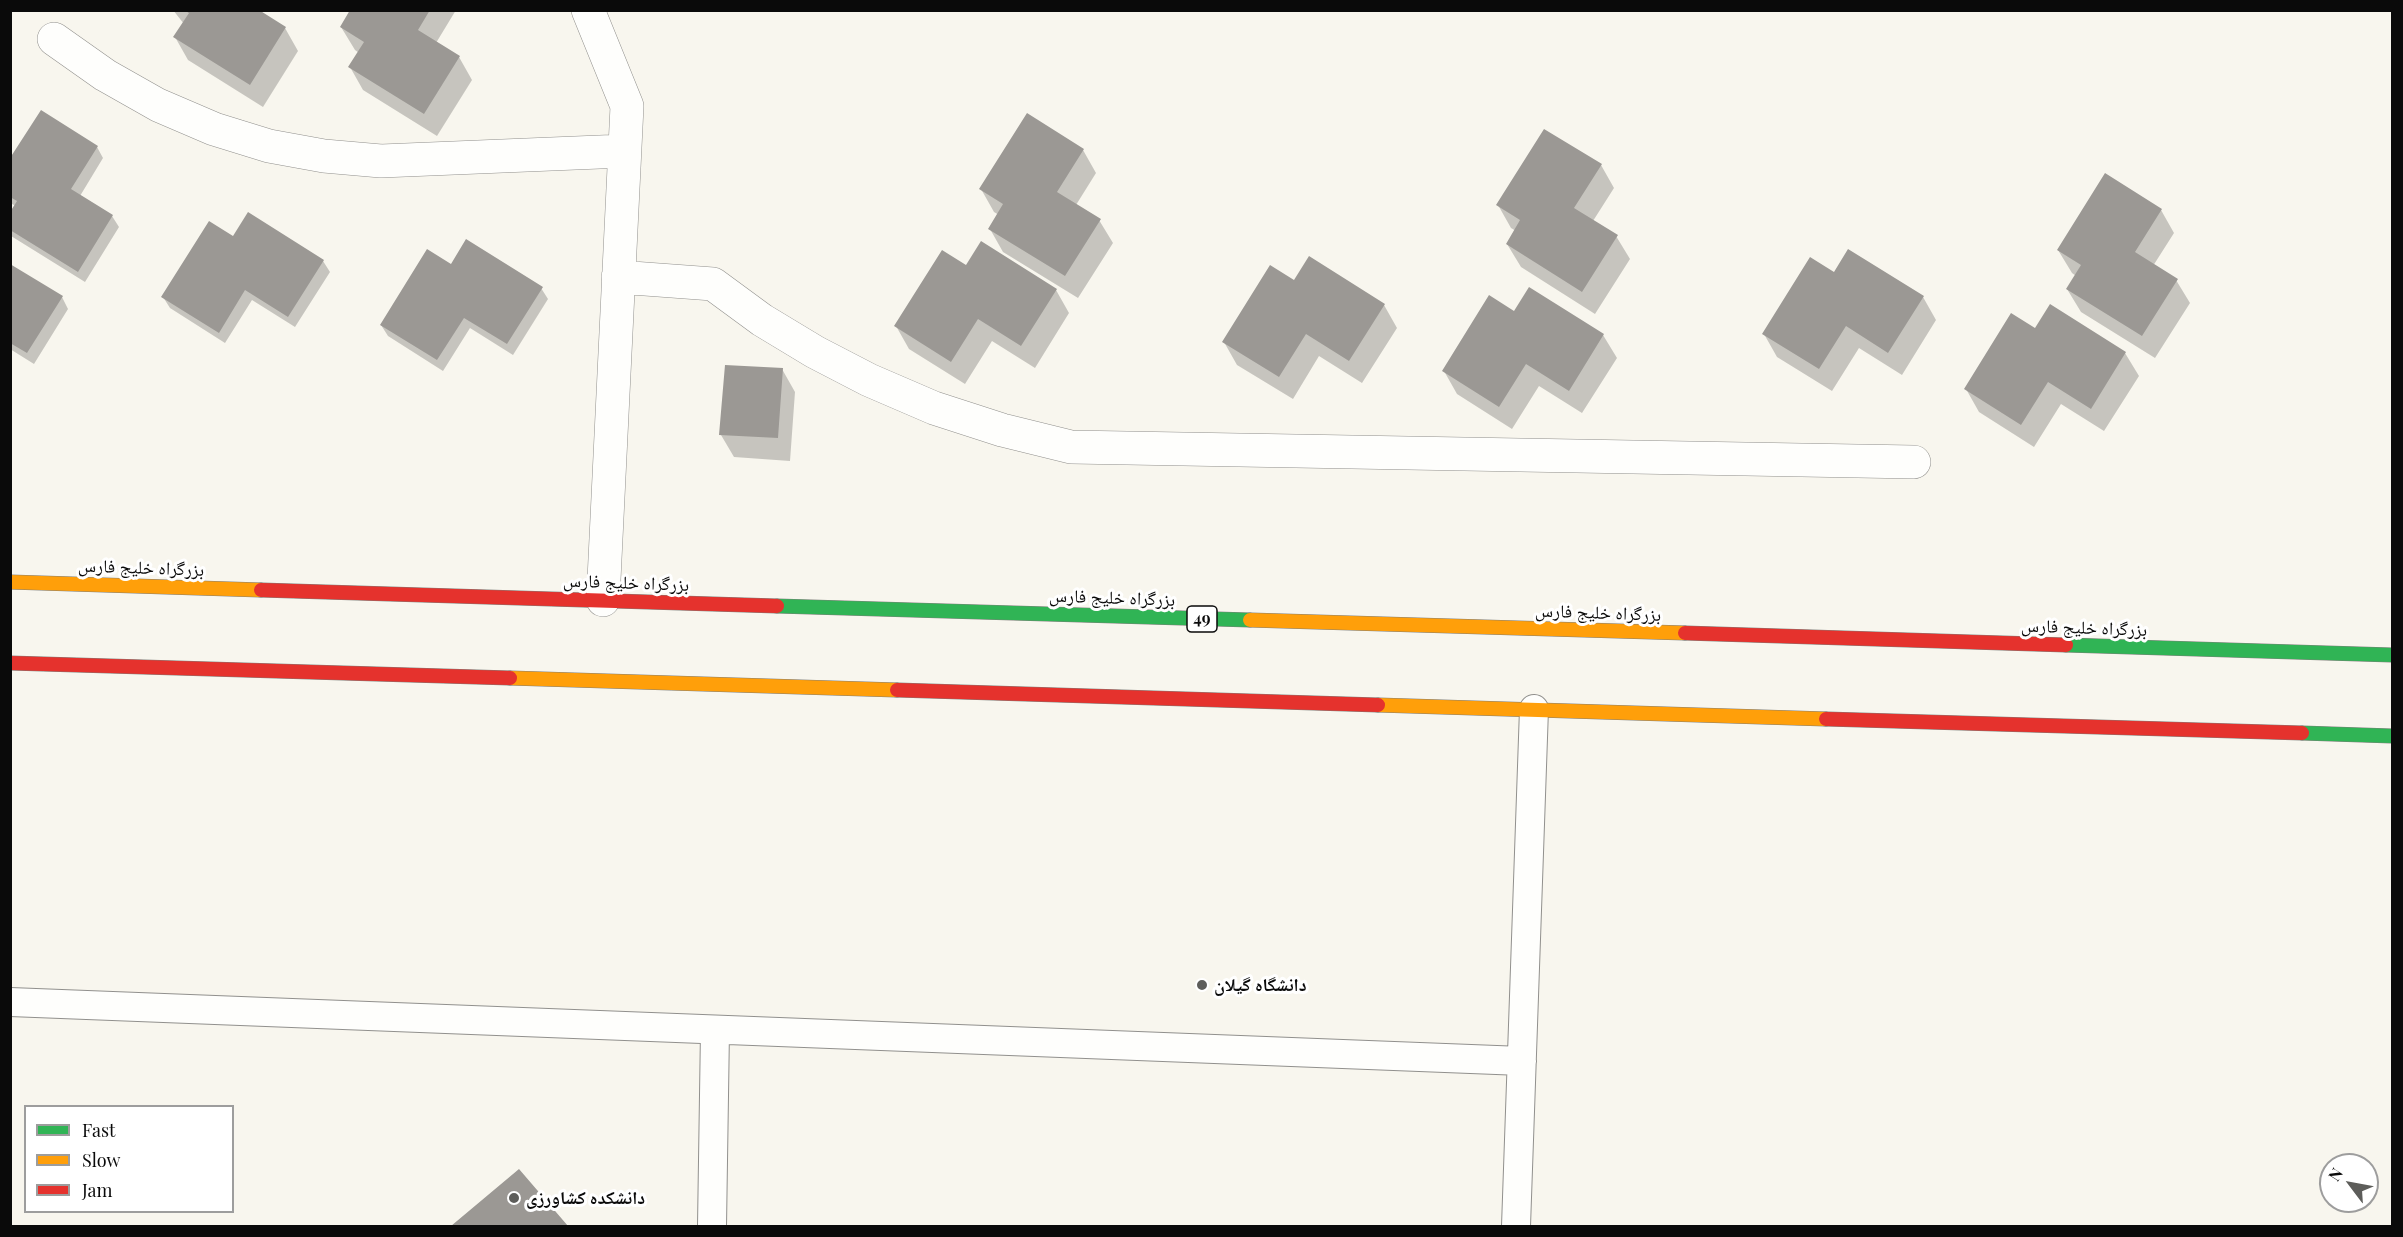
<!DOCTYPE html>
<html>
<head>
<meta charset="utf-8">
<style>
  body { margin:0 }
  #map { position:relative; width:2403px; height:1237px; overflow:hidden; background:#f8f6ee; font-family:"Playfair Display",serif }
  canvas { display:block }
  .frame { position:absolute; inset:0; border:12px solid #0a0a0a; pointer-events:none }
  .legend { position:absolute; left:24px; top:1105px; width:210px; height:108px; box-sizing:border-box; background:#fff; border:2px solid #9d9d9d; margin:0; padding:8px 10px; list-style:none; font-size:18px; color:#0a0a0a }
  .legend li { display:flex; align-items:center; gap:12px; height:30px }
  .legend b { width:30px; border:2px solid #9d9d9d }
  .north { position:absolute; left:2319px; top:1153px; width:60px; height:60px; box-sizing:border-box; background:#fff; border:2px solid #9d9d9d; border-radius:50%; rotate:302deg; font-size:16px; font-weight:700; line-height:24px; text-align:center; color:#0a0a0a }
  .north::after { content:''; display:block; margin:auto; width:21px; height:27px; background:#5d5d5a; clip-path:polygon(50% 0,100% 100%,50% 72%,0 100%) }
</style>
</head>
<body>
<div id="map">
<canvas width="2403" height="1237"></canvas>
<div class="frame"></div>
<ul class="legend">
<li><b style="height:8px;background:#30b455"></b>Fast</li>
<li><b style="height:8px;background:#ff9f0a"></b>Slow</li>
<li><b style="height:8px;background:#e5322d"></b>Jam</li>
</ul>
<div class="north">N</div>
</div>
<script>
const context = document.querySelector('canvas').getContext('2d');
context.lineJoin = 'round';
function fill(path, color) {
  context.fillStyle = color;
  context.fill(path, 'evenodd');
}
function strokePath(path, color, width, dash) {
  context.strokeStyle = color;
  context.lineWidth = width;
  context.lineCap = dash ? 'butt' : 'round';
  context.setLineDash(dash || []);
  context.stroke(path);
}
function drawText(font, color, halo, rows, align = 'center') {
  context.font = font + ' "Playfair Display","Noto Naskh Arabic",serif';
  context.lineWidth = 6;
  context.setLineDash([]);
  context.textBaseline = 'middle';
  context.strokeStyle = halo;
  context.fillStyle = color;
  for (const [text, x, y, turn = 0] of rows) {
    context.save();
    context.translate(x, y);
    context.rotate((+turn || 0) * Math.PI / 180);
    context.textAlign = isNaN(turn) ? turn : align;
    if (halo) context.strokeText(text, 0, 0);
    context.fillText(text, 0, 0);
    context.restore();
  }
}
fill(new Path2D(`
  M173,10H263L261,14L285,28L298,51L263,107L188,60L175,37L184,24Z
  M352,10H456L436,43L459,57L472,80L437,136L363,90L350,67L359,53L355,50L341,27Z
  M97,147L103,158L80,196L112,216L119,227L85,282L11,236L10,214L16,206L10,203V161Z
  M1083,150L1096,173L1076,205L1099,220L1113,243L1078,298L1003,252L990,229L999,215L994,212L981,189Z
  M1601,165L1614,188L1593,221L1616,236L1630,259L1595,314L1521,267L1507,244L1516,231L1511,228L1498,205Z
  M2161,210L2174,233L2153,266L2176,280L2190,303L2155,358L2081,312L2067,289L2076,276L2072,273L2058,250Z
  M234,238L323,261L330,272L295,327L252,300L225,343L170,308L163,297Z
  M10,266L62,297L68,309L34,364L10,349Z
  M452,266L541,288L548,299L513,355L470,328L443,371L388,336L381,325Z
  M966,267L1056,290L1069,313L1035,368L992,341L965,384L909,349L896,326Z
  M1834,274L1923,297L1936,320L1902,375L1859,348L1832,391L1777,357L1764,334Z
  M1294,282L1384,305L1397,328L1362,383L1319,356L1293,399L1237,365L1224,342Z
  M1529,289L1603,335L1617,358L1582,413L1539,386L1512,429L1457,394L1444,371L1515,313Z
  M2036,330L2125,353L2139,376L2104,431L2061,404L2034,447L1979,412L1966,389Z
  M782,369L795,392L790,461L734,457L721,435Z
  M519,1171L566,1226H453Z`), '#0003');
fill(new Path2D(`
  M184,10H259L286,27L250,85L173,37L189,13Z
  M350,10H430L418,30L460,56L424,114L348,67L364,42L340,27Z
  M41,110L98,146L71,189L113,215L78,272L10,230V212L17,201L10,197V158Z
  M1027,113L1084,149L1057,192L1101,219L1065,276L988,229L1003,204L979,189Z
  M1544,129L1602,164L1574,208L1618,235L1582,292L1506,244L1520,220L1496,205Z
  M2105,173L2162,209L2135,252L2178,279L2142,336L2066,289L2081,265L2057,250Z
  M248,212L324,260L288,317L245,290L219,333L161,297L209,221L233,236Z
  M466,239L543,287L507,344L464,318L437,360L380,325L427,249L451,264Z
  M981,241L1057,289L1021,346L978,319L951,362L894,326L942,250L966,265Z
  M1848,249L1924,296L1888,353L1846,326L1819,369L1762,334L1810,257L1834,272Z
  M1309,256L1385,304L1349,361L1306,334L1279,377L1222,342L1270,265L1294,280Z
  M10,264L63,296L27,353L10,343Z
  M1529,287L1604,334L1569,391L1526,364L1499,407L1442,371L1489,295L1514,311Z
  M2050,304L2126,352L2091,409L2048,382L2021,425L1964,389L2011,313L2035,328Z
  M725,365L783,368L778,438L719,435Z
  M519,1169L568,1226H451Z`), '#9b9894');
const lane = new Path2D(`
  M10,1002L1522,1061
  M712,1226L715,1030
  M1516,1226L1534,709`);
const street = new Path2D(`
  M588,10L627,106L603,600
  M54,39L105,75L158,105L214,129L269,146L324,156L381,161L624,151
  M618,277L713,284L762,320L815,352L869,380L934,408L1002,430L1071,447L1914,462`);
const fast = new Path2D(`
  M777,606L1250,620
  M2066,645L2392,655
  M2302,733L2392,736`);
const slow = new Path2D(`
  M10,582L261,590
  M1250,620L1685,633
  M510,678L897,690
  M1378,705L1826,719`);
const jam = new Path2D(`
  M261,590L777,606
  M1685,633L2066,645
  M10,663L510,678
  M897,690L1378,705
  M1826,719L2302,733`);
strokePath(lane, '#91908d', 30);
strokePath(street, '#91908d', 34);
strokePath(fast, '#7e7e7a', 15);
strokePath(slow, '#7e7e7a', 15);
strokePath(jam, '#7e7e7a', 15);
strokePath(lane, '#fefefc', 28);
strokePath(street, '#fefefc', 33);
strokePath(fast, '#30b455', 14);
strokePath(slow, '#ff9f0a', 14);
strokePath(jam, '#e5322d', 14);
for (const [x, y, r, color] of [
  [1202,985,6,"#5d5d5a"],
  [514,1198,6,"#5d5d5a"]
]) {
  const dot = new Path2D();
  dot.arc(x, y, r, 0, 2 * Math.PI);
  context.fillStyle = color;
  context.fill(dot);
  strokePath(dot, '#fff', 2);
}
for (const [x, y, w] of [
  [1202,619,30]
]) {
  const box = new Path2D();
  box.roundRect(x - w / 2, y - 13, w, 26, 4.5);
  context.fillStyle = '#fff';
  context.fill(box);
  strokePath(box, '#0a0a0a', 1.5);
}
drawText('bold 16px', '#0a0a0a', null, [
  ["49",1202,619]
]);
drawText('18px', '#0a0a0a', '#fff', [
  ["بزرگراه خلیج فارس",141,568,2],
  ["بزرگراه خلیج فارس",626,583,2],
  ["بزرگراه خلیج فارس",1112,598,2],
  ["بزرگراه خلیج فارس",1598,613,2],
  ["بزرگراه خلیج فارس",2084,628,2]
]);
drawText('bold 18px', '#0a0a0a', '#fff', [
  ["دانشگاه گیلان",1214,985],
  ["دانشکده کشاورزی",526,1198]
], 'left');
</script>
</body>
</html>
